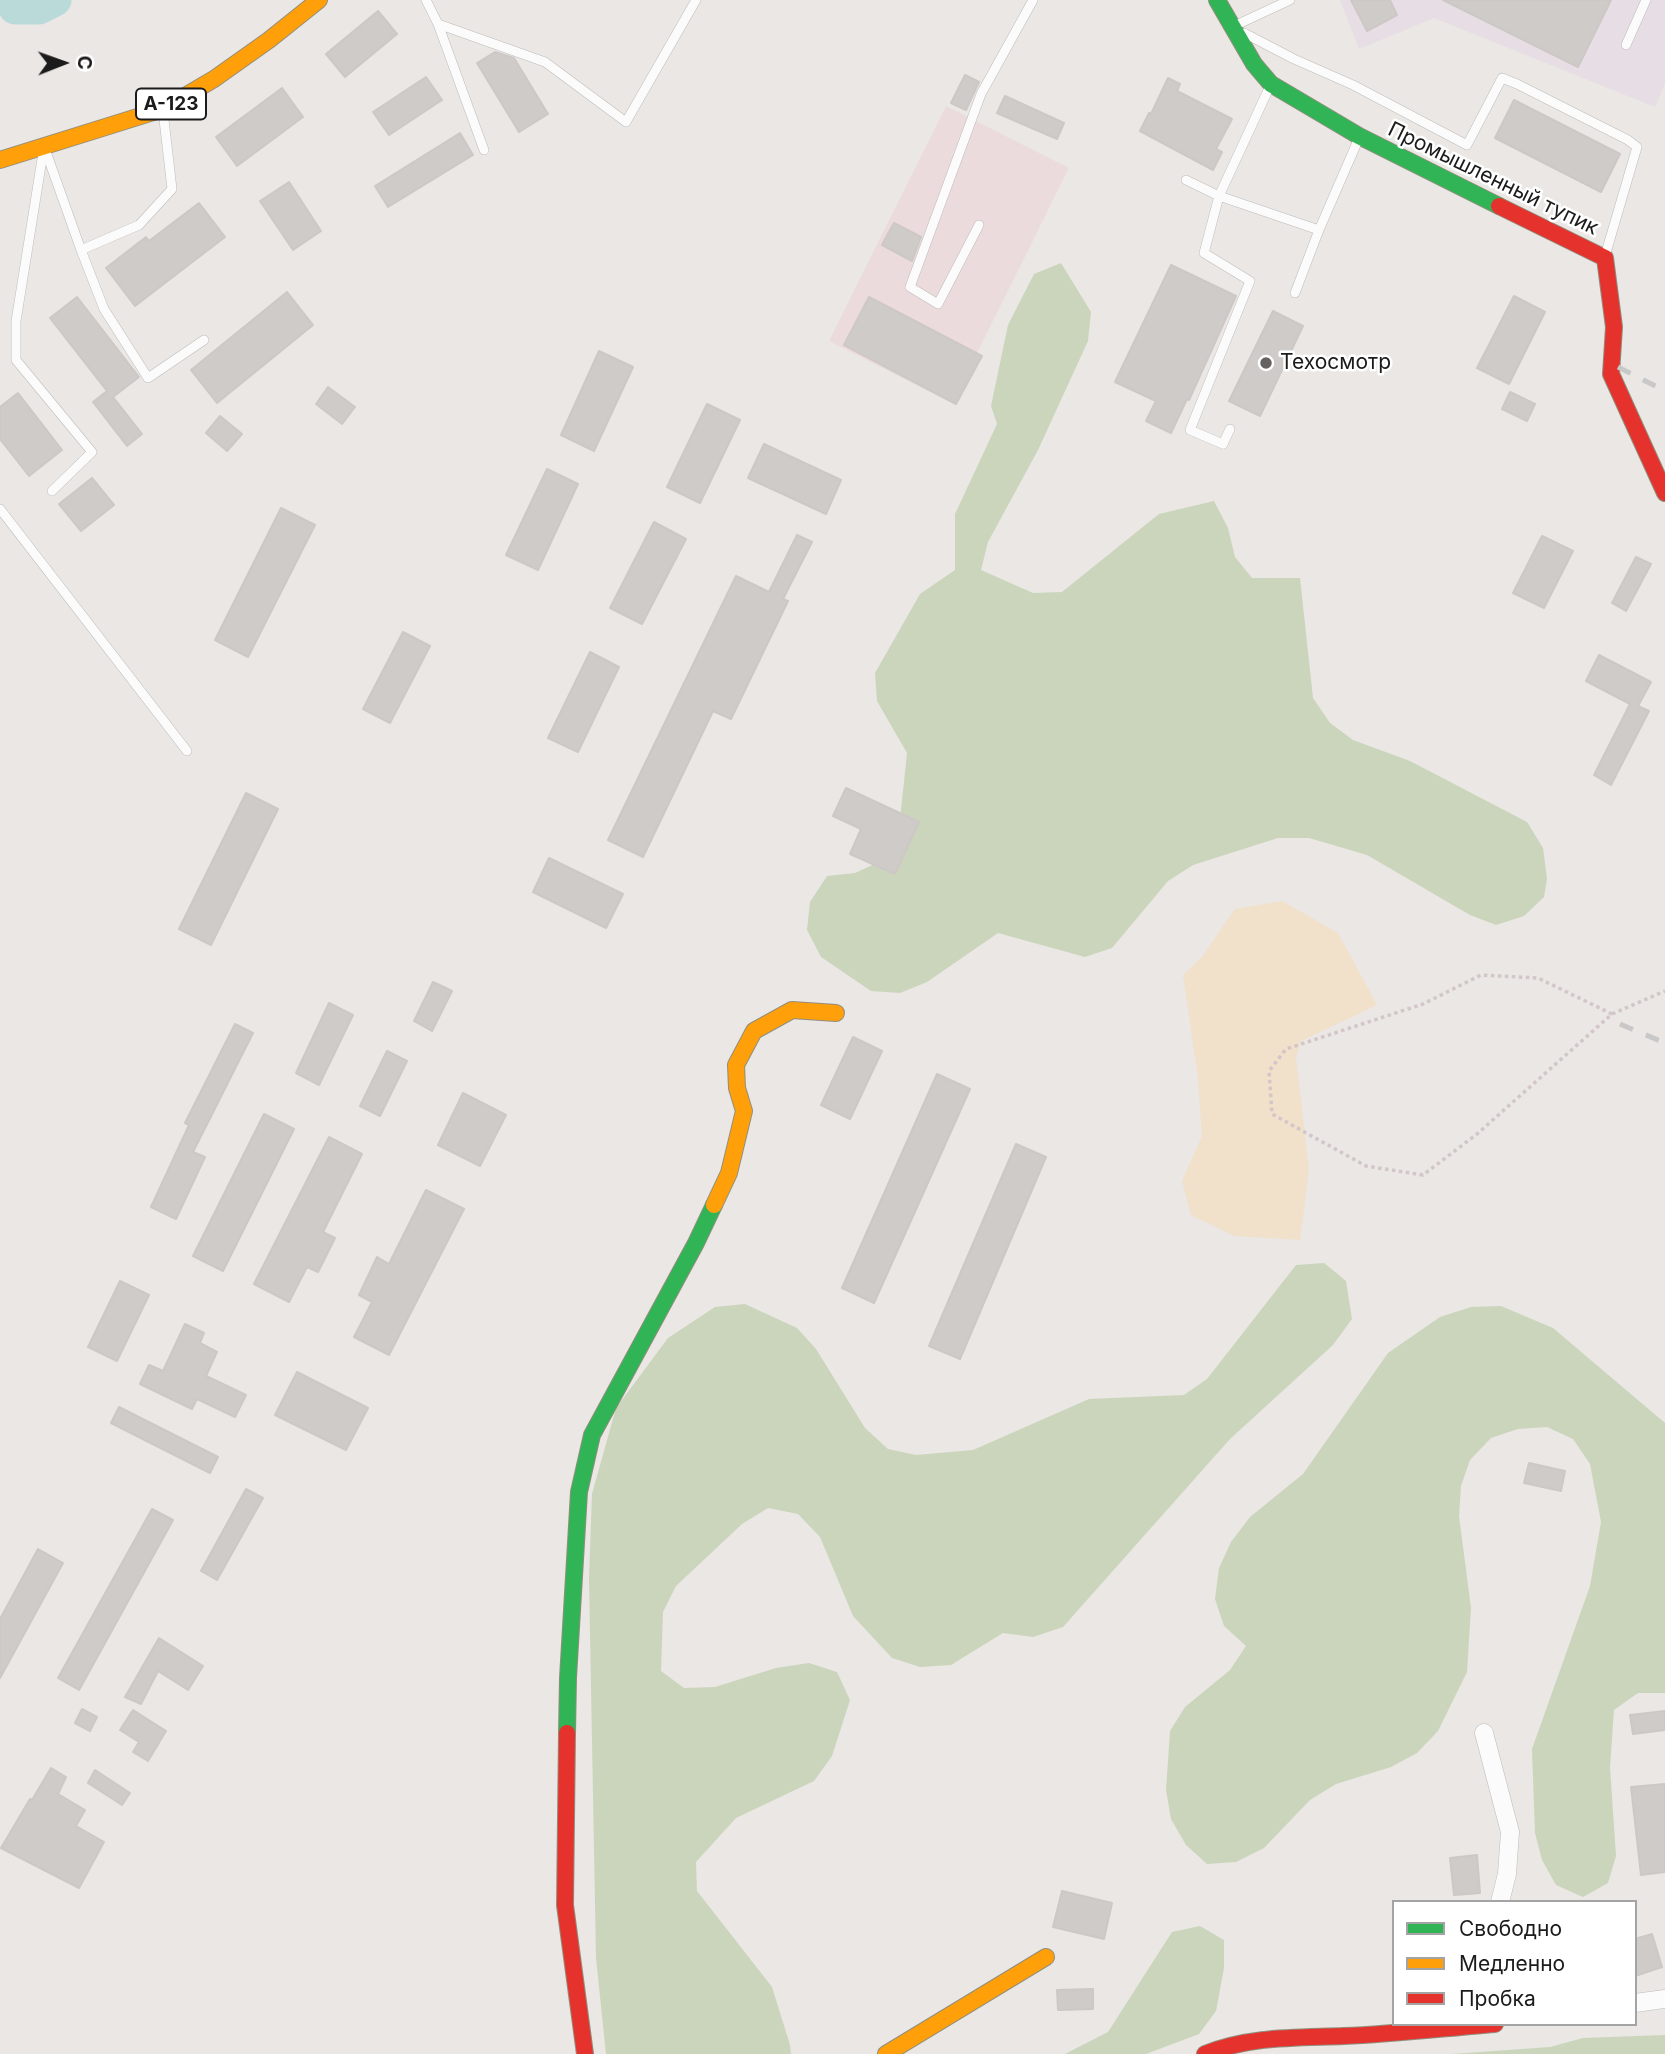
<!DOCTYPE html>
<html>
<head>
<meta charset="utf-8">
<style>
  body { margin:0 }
  #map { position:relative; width:1665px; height:2054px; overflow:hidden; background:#eae7e4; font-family:Inter,sans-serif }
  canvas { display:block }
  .legend { position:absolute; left:1392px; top:1900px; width:245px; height:126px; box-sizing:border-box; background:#fff; border:2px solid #a4a4a4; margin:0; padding:9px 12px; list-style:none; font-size:21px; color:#1b1b1b }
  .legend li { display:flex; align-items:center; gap:14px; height:35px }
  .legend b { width:35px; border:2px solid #a4a4a4 }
  .north { position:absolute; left:28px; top:28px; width:70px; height:70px; -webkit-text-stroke:5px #fff; paint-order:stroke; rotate:89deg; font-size:19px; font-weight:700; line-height:28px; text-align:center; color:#1b1b1b }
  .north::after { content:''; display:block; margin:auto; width:24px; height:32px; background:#1b1b1b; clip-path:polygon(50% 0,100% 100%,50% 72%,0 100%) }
</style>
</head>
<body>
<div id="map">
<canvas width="1665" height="2054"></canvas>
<ul class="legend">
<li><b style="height:9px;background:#30b455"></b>Свободно</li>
<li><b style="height:9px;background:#ff9f0a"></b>Медленно</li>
<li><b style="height:9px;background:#e5322d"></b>Пробка</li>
</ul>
<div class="north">С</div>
</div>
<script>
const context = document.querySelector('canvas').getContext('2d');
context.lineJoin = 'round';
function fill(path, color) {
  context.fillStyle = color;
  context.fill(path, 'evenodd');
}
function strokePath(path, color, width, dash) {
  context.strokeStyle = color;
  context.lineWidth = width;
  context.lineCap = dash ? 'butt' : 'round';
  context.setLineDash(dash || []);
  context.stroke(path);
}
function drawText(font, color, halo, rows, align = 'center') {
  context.font = font + ' Inter,sans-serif';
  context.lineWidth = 5;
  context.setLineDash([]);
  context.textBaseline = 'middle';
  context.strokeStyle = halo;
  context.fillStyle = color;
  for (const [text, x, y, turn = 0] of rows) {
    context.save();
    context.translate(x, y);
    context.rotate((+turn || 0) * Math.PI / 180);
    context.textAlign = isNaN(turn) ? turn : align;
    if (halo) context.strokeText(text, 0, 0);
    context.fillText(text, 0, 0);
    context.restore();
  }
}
fill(new Path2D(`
  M946,106L1069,168L952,403L829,341Z`), '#ebdbdc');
fill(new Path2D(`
  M1340,0H1665V84L1655,107L1434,18L1359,49Z`), '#e7dde4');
fill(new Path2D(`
  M1061,263L1091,312L1088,341L1038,450L988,542L981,570L1033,593L1062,592L1159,514L1214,501L1228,528L1235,557L1252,578H1300L1313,698L1330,723L1353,740L1410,761L1527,822L1543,848L1547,879L1544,897L1524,916L1496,925L1470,915L1367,855L1309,838H1278L1193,865L1168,881L1112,948L1085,957L998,933L927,982L900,993L871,991L821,957L807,930L810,902L827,876L855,873L881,861L898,838L907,753L877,701L875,673L920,594L955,570V514L997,424L991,406L1008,325L1034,274Z
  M1324,1263L1346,1281L1352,1319L1333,1345L1230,1439L1063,1627L1033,1637L1003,1633L951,1665L920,1667L892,1658L853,1616L820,1537L798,1514L768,1508L742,1524L676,1586L663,1612L661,1671L684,1688L715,1687L776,1668L809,1663L837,1672L850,1700L832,1756L814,1781L736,1818L696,1862L697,1891L772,1987L790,2045L791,2054H606L596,1958L589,1578L592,1494L616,1408L668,1338L715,1307L745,1304L797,1328L816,1349L865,1428L888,1449L916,1455L973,1450L1089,1399L1184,1395L1207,1379L1296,1265Z
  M1501,1306L1553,1328L1665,1423V1693H1638L1614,1710L1610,1767L1616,1856L1608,1883L1583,1897L1556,1885L1542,1860L1535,1833L1532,1749L1590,1586L1601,1522L1590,1464L1573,1439L1547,1427L1518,1429L1491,1438L1470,1460L1461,1486L1459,1516L1471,1608L1467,1672L1438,1731L1417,1753L1391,1767L1336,1784L1310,1800L1264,1848L1236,1862L1207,1864L1186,1845L1171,1819L1166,1790L1170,1731L1185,1707L1230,1670L1246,1646L1224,1626L1215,1599L1219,1568L1231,1542L1250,1517L1303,1474L1388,1353L1440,1317L1471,1307Z
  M1200,1926L1224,1940V1968L1216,2011L1199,2034L1146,2054H1065L1108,2032L1172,1932Z
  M1665,2035V2054H1452L1550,2047L1583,2038Z`), '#cbd5bb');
fill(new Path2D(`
  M1282,901L1338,933L1377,1005L1301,1041L1296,1058L1309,1169L1300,1240L1234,1236L1191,1215L1182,1181L1202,1136L1198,1079L1183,975L1202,957L1235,909Z`), '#f1e0ca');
strokePath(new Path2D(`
  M13,0L15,8H39L55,0`), '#badada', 33);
const building = new Path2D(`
  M1351,0H1390L1397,15L1367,31Z
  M1443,0H1611L1578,67Z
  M378,11L397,34L345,77L326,54Z
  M495,52L514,58L548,114L519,132L477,63Z
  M965,75L979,82L966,110L951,103Z
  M426,77L442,100L389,135L373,112Z
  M1168,78L1180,84L1177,91L1232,119L1216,149L1222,152L1213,170L1140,131L1149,113L1151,114Z
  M282,88L303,117L237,166L216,137Z
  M1005,96L1064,123L1057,139L997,113Z
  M1514,100L1620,154L1601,192L1495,138Z
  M460,133L473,155L388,207L375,186Z
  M289,182L321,231L293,250L260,201Z
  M199,203L225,237L135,306L106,268L146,237L149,241Z
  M894,223L921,237L912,261L882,245Z
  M1171,265L1236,296L1189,400L1187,399L1171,433L1146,421L1156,401L1115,382Z
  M287,292L313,325L217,403L191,370Z
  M1514,296L1545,312L1509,384L1477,368Z
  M77,297L139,377L113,397L142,434L127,446L93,402L107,391L50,318Z
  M869,297L982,356L956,404L844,345Z
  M1273,311L1303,326L1260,416L1229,401Z
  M599,351L633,367L594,451L561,435Z
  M328,387L355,407L342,424L316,404Z
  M1510,392L1535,404L1527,421L1502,409Z
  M18,393L62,450L29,476L0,439V407Z
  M707,404L740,420L700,503L667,487Z
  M220,416L242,434L227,451L206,433Z
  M764,444L841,480L826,514L748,478Z
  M547,469L578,484L538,570L506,555Z
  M92,478L114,505L81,531L59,504Z
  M281,508L315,525L248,657L215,640Z
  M654,522L686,539L642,624L610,608Z
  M797,535L812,542L783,599L788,601L731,719L713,711L643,857L608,840L736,576L769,592Z
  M1542,536L1573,551L1544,608L1513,593Z
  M1636,557L1651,564L1626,611L1612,603Z
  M403,632L430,646L390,723L363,709Z
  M590,652L619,667L578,752L548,738Z
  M1599,655L1651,682L1638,706L1649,711L1611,785L1594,775L1630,704L1586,681Z
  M846,788L919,822L895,874L850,854L861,829L833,816Z
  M246,793L278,809L211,945L179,929Z
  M549,858L623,894L606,928L533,892Z
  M433,982L452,991L432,1031L414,1021Z
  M329,1003L353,1015L319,1085L296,1073Z
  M235,1024L253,1033L193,1152L205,1157L176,1219L151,1207L189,1125L185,1123Z
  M853,1037L882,1051L850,1119L821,1105Z
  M387,1051L407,1061L380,1116L360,1106Z
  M937,1074L970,1089L874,1303L842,1288Z
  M463,1093L506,1115L480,1166L438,1145Z
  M264,1114L294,1129L223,1271L193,1256Z
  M329,1137L362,1154L323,1232L335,1238L318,1272L307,1267L289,1302L254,1284Z
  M1016,1144L1046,1157L960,1359L929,1346Z
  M426,1190L464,1209L389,1355L354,1337L372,1302L359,1295L377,1257L389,1264Z
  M120,1281L149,1295L117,1361L88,1347Z
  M185,1324L204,1333L200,1343L217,1352L206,1376L246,1395L235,1417L197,1399L192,1409L140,1384L149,1365L163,1371Z
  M297,1372L368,1408L346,1450L275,1415Z
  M119,1407L218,1457L210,1473L111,1423Z
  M1529,1463L1565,1471L1561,1491L1524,1483Z
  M246,1489L263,1498L217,1580L201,1571Z
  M152,1509L173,1520L79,1690L58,1678Z
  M38,1549L63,1563L0,1678V1619Z
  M159,1638L203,1666L188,1690L158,1671L141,1704L125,1697Z
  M82,1709L97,1717L90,1731L75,1723Z
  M133,1710L166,1731L148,1761L133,1752L139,1742L120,1730Z
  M1665,1711V1730L1633,1734L1630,1715Z
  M51,1768L66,1777L58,1794L85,1810L76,1826L104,1842L79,1888L1,1848L30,1799L32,1800Z
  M95,1770L130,1793L122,1805L88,1783Z
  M1665,1784V1872L1641,1875L1631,1787Z
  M1477,1855L1480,1893L1454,1895L1450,1858Z
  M1062,1891L1112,1903L1104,1939L1053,1927Z
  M1652,1934L1662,1967L1635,1976V1939Z
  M1093,1989V2009L1058,2010L1057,1990Z`);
fill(building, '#cecbc9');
strokePath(building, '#cdc8c6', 2);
const lane = new Path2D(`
  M426,0L438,24L545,62L626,122L696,0
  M438,24L484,150
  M1234,26L1290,0
  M1244,33L1294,59L1353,85L1467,145L1502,78L1517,84L1628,140L1637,147L1605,256
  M1626,45L1646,0
  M45,149L81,250L139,225L172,189L163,111
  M43,153L16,321V360L92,452L52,491
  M1186,180L1219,196L1270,86
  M979,225L938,304L910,287L981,94L1033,0
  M1319,230L1359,138
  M81,250L104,309L148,378L204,340
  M1230,429L1223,444L1190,430L1250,281L1204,253L1219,196L1319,230L1295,293
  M0,509L187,751`);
const street = new Path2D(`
  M1484,1733L1510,1832L1507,1874L1500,1902
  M1635,2003L1665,1999`);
const fast = new Path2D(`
  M1217,0L1254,64L1271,84L1359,136L1499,206
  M567,1733L568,1678L579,1492L592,1435L696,1243L714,1205`);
const slow = new Path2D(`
  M0,160L163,109L214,79L269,40L319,0
  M714,1205L729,1173L744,1111L737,1088L736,1065L754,1031L792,1010L836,1013
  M886,2054L1046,1957`);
const jam = new Path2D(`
  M1499,206L1605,258L1614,327L1611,374L1665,493
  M567,1733L565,1905L585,2054
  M1205,2054C1250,2036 1296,2038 1344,2036C1394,2034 1445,2028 1495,2024`);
strokePath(lane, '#bdbcba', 10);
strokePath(street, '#bdbcba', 19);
strokePath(fast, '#918e7e', 18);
strokePath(slow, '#918e7e', 18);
strokePath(jam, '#918e7e', 18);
strokePath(new Path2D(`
  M1612,1014L1538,978L1481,975L1423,1004L1286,1049L1269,1071L1272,1114L1366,1166L1423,1175L1477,1134L1612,1014L1665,991`), '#d3c6c8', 3.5, [3.5, 3.5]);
strokePath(lane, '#fcfbfb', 9);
strokePath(street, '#fcfbfb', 18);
strokePath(fast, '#30b455', 16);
strokePath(slow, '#ff9f0a', 16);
strokePath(jam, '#e5322d', 16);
strokePath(new Path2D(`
  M1618,367L1665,391
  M1620,1024L1665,1043`), '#c9c8c8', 5, [14, 14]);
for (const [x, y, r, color] of [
  [1266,363,7,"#636261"]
]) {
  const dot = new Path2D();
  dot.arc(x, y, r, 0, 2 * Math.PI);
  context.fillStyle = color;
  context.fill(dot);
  strokePath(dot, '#fff', 2.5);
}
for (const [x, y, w] of [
  [171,104,70]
]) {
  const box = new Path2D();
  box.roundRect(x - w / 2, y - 15.5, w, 31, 5);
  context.fillStyle = '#fff';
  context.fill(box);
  strokePath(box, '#1b1b1b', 2);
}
drawText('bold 19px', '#1b1b1b', null, [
  ["А-123",171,104]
]);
drawText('21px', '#1b1b1b', '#fff', [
  ["Промышленный тупик",1493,179,26]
]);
drawText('21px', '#1b1b1b', '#fff', [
  ["Техосмотр",1280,363]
], 'left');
</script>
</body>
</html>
